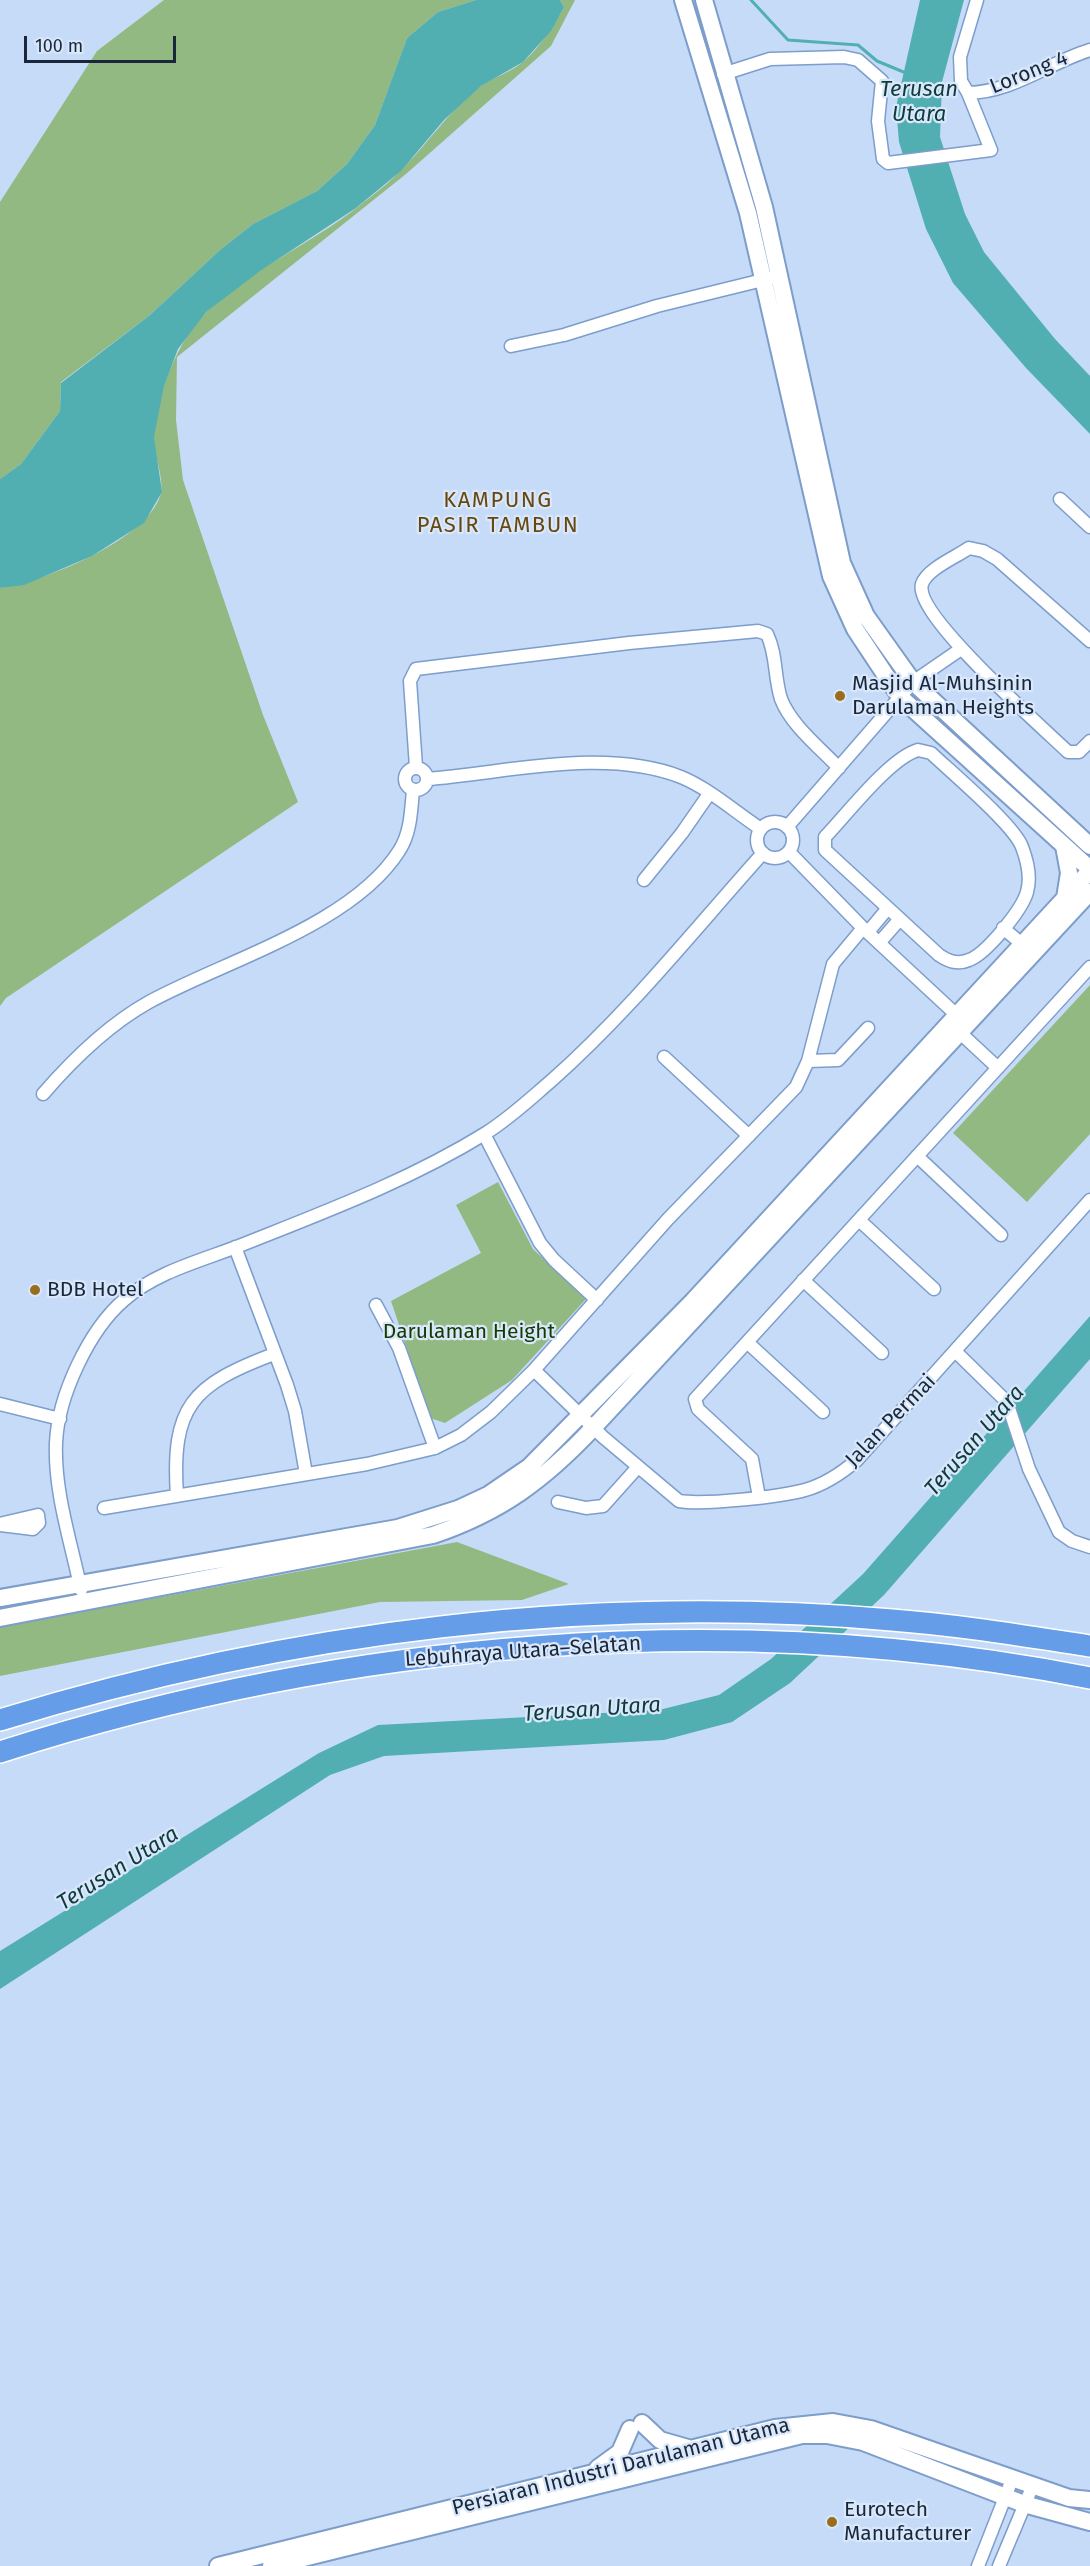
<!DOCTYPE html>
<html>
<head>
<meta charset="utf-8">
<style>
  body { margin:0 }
  #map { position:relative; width:1090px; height:2566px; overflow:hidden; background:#c6dbf8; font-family:"Fira Sans",sans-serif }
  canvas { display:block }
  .scale { position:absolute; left:24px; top:36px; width:152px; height:27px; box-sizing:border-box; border:3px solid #1a273a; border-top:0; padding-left:8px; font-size:18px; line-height:21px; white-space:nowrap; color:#1a273a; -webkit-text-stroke:4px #d9e7fb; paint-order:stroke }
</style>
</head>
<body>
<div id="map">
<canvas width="1090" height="2566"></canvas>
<div class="scale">100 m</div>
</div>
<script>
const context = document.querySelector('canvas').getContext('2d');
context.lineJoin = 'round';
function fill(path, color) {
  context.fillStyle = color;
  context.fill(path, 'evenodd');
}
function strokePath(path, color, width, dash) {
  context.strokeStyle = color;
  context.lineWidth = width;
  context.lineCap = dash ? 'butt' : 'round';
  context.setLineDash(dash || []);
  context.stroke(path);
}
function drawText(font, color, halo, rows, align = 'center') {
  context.font = font + ' "Fira Sans",sans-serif';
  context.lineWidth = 4.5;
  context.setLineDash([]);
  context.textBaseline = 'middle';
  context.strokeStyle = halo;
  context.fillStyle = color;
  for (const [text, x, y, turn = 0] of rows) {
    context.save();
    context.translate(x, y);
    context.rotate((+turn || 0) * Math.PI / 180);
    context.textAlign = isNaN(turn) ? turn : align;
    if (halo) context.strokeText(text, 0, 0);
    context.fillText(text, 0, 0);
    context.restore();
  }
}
fill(new Path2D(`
  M164,0H476L438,12L407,38L375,125L347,164L317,191L253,224L220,250L150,315L61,382L60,411L21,464L0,479V202L97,51Z
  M560,0H575L551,46L406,174L177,357L176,420L183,480L263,715L298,802L6,998L0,1006V588C43,582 150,539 161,493C164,479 154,454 154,439C153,401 179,338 206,312C251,269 311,244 359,206C373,195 388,184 400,171C428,144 449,110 481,86C494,77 512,72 524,61C541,46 553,26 564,7Z
  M1090,985V1134L1027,1202L953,1133Z
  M498,1182L533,1249L586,1299L512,1380L445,1423L430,1418L391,1301L481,1253L456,1205Z
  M457,1542L569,1584L522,1600L380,1602L0,1676V1627Z`), '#92b982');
fill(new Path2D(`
  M476,0H560L564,7L551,31L523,62L481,86L444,120L401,171L356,208L260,271L206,312L178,349L164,386L154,437L162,492L144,523L92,556L24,585L0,588V479L21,464L60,411L61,383L150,315L220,250L253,224L317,191L347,164L375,125L407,38L438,12Z
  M920,0H964L942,82L940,137L965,214L984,252L1055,339L1090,376V434L1026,368L953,283L926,229L899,142L896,107Z
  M1090,1316V1359L884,1595L790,1683L732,1722L664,1740L384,1756L330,1775L0,1989V1951L319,1753L378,1725L659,1710L719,1695L771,1659L863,1574Z`), '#52afb1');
strokePath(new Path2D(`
  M751,0L788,40L858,45L877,61L906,73`), '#52afb1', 3);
const street = new Path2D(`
  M723,74L770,59L844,57L858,60L882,81L878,121L883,159L888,163L991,150L968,93L961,81L960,57L977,0
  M968,93C1013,92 1048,63 1090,50
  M511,346L564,335L657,306L771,278
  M1060,499L1090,527
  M1090,641L997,559L983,551L969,548C956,557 927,569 922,584C913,614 1043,728 1068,752H1079L1090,741
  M918,750L931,753C951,772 1014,825 1022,847C1027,860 1031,878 1027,892C1022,910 986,954 969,960C957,965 948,961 939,955L825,850V837C847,814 890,758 918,750Z
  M416,767L410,681L416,669L629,643L758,631L767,634C777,655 774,677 781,699C791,725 819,747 839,768
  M405 779a11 11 0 1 1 22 0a11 11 0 1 1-22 0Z
  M427,779C507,773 604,747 681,777C710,789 735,812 761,829
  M757 840a18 18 0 1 1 36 0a18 18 0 1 1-36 0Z
  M787,827L913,682L961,649
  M789,852L863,928L962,1020
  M644,880L682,833L709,794
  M863,928L833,964L808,1061L796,1087L668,1219L534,1370L603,1437L679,1501C704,1505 780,1497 805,1490C823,1485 843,1472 857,1460L1090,1200
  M1003,928L1023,945
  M868,932L888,908
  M879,943L900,919
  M955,1028L998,1068
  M664,1057L749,1136
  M808,1061L838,1060L868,1028
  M43,1094C74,1058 108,1025 149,1002C224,961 352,925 399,851C411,833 411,810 413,790
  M484,1134L540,1243L554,1260L597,1300
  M917,1156L1001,1235
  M859,1220L934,1289
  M235,1247L287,1385L295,1411L306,1474
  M803,1280L882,1353
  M376,1305L399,1348L435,1448
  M748,1343L823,1412
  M956,1352L1007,1402L1029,1469L1059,1532L1072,1541L1090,1547
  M0,1404L60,1419
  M177,1496C171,1406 192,1385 274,1354
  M759,1497L752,1459L698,1409L695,1399L1090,967
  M558,1502L586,1508L603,1506L637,1468
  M104,1508L367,1464L435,1448L461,1435L491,1412L534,1370
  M0,1524L38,1515L39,1523L33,1529L0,1525
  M81,1590C71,1542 54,1492 56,1443C58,1396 89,1330 124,1300C157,1271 204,1260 244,1244C327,1211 410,1180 486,1133C510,1118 530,1099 551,1081C629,1012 694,930 763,853
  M978,2566L1013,2477
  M999,2566L1033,2485`);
const secondary = new Path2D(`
  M683,0L748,213L831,576L855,629L900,697L1090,869
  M704,0L764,207L842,563L866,616L913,682L1090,846
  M1064,846L1069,873L1065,898
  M0,1598L398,1528L458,1509L488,1495L529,1467L693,1301L1090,871
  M0,1618L433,1535C501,1512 544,1480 593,1428L1090,892
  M642,2423L660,2440L688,2448
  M598,2468L620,2452L630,2429
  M218,2566L775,2428L833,2422L871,2429L1069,2498L1090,2500
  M271,2566L802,2435H827L863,2442L1024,2504L1090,2522`);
const highway = new Path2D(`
  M0,1720C289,1631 590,1594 892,1620C958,1625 1024,1636 1090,1646
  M0,1752C347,1640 731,1607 1090,1678`);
strokePath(street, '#7d9dcb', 15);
strokePath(secondary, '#7d9dcb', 20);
strokePath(highway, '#fff', 24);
strokePath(street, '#fff', 12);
strokePath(secondary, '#fff', 16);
strokePath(highway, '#669de8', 21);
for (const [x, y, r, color] of [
  [840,696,6,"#9a6d1d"],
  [35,1290,6,"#9a6d1d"],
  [832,2522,6,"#9a6d1d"]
]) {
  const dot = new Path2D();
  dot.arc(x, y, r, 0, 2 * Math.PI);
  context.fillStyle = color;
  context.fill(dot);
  strokePath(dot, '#d9e7fb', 2);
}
drawText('21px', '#1a273a', '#d9e7fb', [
  ["Lorong 4",1029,73,-22],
  ["Jalan Permai",891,1421,-46],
  ["Lebuhraya Utara–Selatan",523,1652,-4],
  ["Persiaran Industri Darulaman Utama",621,2467,-14]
]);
drawText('21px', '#1a273a', '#d9e7fb', [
  ["Masjid Al-Muhsinin",852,684],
  ["Darulaman Heights",852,708],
  ["BDB Hotel",47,1290],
  ["Eurotech",844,2510],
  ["Manufacturer",844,2534]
], 'left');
drawText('21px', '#153a00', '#d9e7fb', [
  ["Darulaman Height",469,1332]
]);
drawText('italic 22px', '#0f3b3c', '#d9e7fb', [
  ["Terusan",919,90],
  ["Utara",919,115],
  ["Terusan Utara",975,1441,-49],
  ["Terusan Utara",592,1710,-4],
  ["Terusan Utara",118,1869,-32]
]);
context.letterSpacing = '1.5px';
drawText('22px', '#674811', '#d9e7fb', [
  ["KAMPUNG",498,501],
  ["PASIR TAMBUN",498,526]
]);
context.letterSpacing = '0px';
</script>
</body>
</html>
